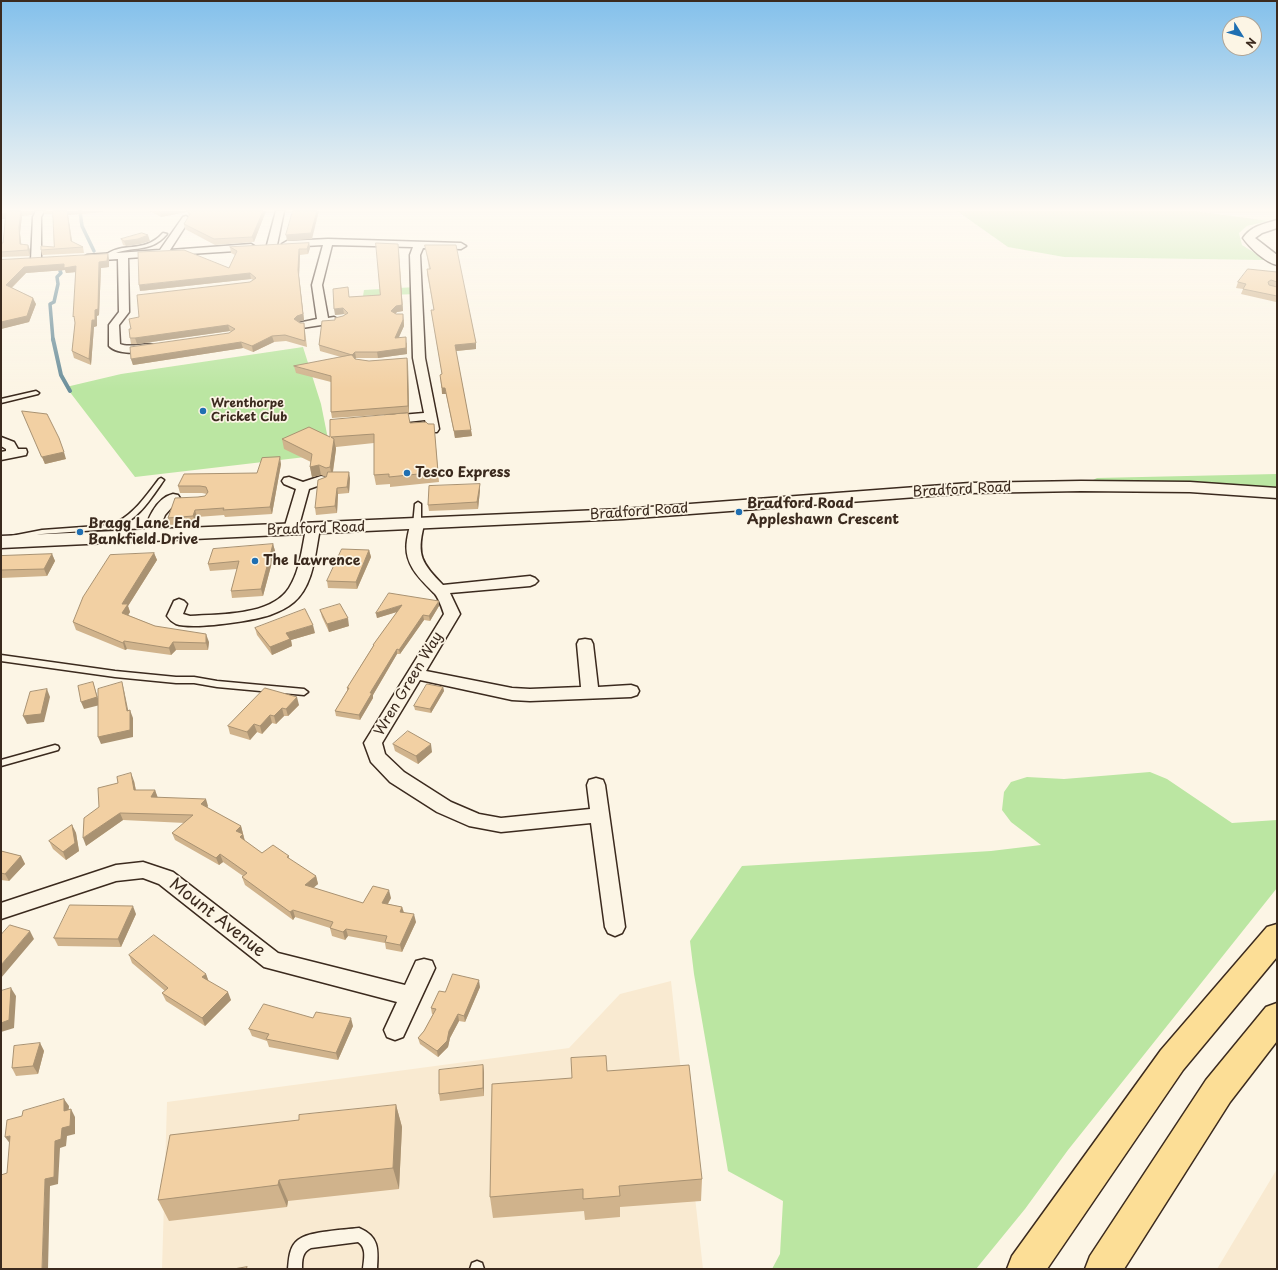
<!DOCTYPE html>
<html>
<head>
<meta charset="utf-8">
<style>
  body { margin:0 }
  #map { position:relative; width:1278px; height:1270px; overflow:hidden; background:#fcf5e5; font-family:"Playpen Sans",sans-serif }
  canvas { display:block }
  .frame { position:absolute; inset:0; border:2px solid #3b2a1e; pointer-events:none }
  .north { position:absolute; left:1222px; top:16px; width:40px; height:40px; box-sizing:border-box; background:#fcf5e5; border:1px solid #afa495; border-radius:50%; rotate:127deg; font-size:11px; font-weight:700; line-height:16px; text-align:center; color:#3b2a1e }
  .north::after { content:''; display:block; margin:auto; width:14px; height:18px; background:#1f6fb2; clip-path:polygon(50% 0,100% 100%,50% 72%,0 100%) }
</style>
</head>
<body>
<div id="map">
<canvas width="1278" height="1270"></canvas>
<div class="frame"></div>
<div class="north">N</div>
</div>
<script>
const context = document.querySelector('canvas').getContext('2d');
context.lineJoin = 'round';
function fill(path, color) {
  context.fillStyle = color;
  context.fill(path, 'evenodd');
}
function strokePath(path, color, width, dash) {
  context.strokeStyle = color;
  context.lineWidth = width;
  context.lineCap = dash ? 'butt' : 'round';
  context.setLineDash(dash || []);
  context.stroke(path);
}
function drawText(font, color, halo, rows, align = 'center') {
  context.font = font + ' "Playpen Sans",sans-serif';
  context.lineWidth = 3.5;
  context.setLineDash([]);
  context.textBaseline = 'middle';
  context.strokeStyle = halo;
  context.fillStyle = color;
  for (const [text, x, y, turn = 0] of rows) {
    context.save();
    context.translate(x, y);
    context.rotate((+turn || 0) * Math.PI / 180);
    context.textAlign = isNaN(turn) ? turn : align;
    if (halo) context.strokeText(text, 0, 0);
    context.fillText(text, 0, 0);
    context.restore();
  }
}
fill(new Path2D(`
  M671,981L703,1269H162L167,1102L569,1048L620,994Z
  M1277,1169V1269H1217Z`), '#f9ead1');
fill(new Path2D(`
  M957,211H1195L1269,221L1247,226L1239,233L1242,245L1266,260L1064,257L1008,247Z
  M416,287V294L363,296L364,290Z
  M303,347L321,404L331,454L135,477L66,387L121,374Z
  M1277,474V493L1081,486L1097,478Z
  M1150,772L1167,779L1232,823L1277,820V888L1068,1150L1025,1209L976,1269H772L780,1254L783,1201L728,1171L694,974L690,941L742,866L991,851L1041,845L1011,822L1002,810L1004,792L1011,782L1027,777L1064,779Z`), '#bbe6a2');
strokePath(new Path2D(`
  M80,211L82,226L94,251
  M53,340L50,304L54,302L58,284L57,277L61,273L60,271L63,265`), '#6c8f9b', 3.5);
strokePath(new Path2D(`
  M53,339L61,375L70,391`), '#6c8f9b', 4);
const service = new Path2D(`
  M163,233L167,234C149,256 128,243 107,258L103,257C122,240 143,255 163,233Z
  M36,391L39,393L38,394L1,403V399Z
  M161,478L164,480C150,500 137,522 112,529L42,534L1,542V538L42,530L111,525C133,516 145,497 159,479Z
  M418,502L421,504V525L417,527L413,525L415,504Z
  M1,655L115,671L176,677H194L217,681L304,689L308,692L304,695L217,687L194,683H176L115,677L1,661Z
  M55,745L58,746L59,748L58,750L1,766V760Z
  M359,1228C380,1237 378,1250 377,1269H363C364,1259 367,1248 358,1242L311,1248C302,1252 302,1260 302,1269H288C289,1259 289,1247 298,1240C309,1231 344,1230 359,1228Z
  M477,1261L482,1263L484,1269H470L472,1263Z`);
const minor = new Path2D(`
  M36,211H44L41,217V260L36,263L31,260L33,217Z
  M276,211H284L277,245L272,248L267,245Z
  M186,216L190,219L170,250L251,244L256,247L251,250L128,258L129,312L119,325L120,344C131,349 151,340 157,347C149,355 117,355 109,346V325L119,312L118,259L87,261L82,258L87,255L160,250L183,217Z
  M328,239L461,243L466,246L461,249L423,248L420,255L425,358L439,429L437,432H429L425,420L389,424L385,423L383,420L385,417L389,416L424,413L413,358L410,255L413,247L332,245L322,285L328,318L334,317L339,320L334,323L302,328L298,327L297,325L298,323L317,319L312,285L323,245L287,247L282,244L287,241Z
  M1,437L14,442L18,449H26L27,452L26,455L1,460V452L6,451V449L1,446Z
  M321,476L326,477L328,480L326,483L309,489L298,529L296,532L291,533L286,532L284,529L296,489L284,484L282,481L284,478L289,477L303,482Z
  M173,494L178,495L180,498L165,515L156,537L154,540L149,541L144,540L142,537C147,522 155,498 173,494Z
  M417,521L422,522L424,525C416,556 422,563 443,585L530,576L535,578L538,581L535,584L530,586L450,593L460,614L426,671L512,688L530,689L581,687L577,644L579,640L585,639L591,640L593,644L598,687L631,685L637,687L639,691L637,695L631,697L530,701L512,700L420,680L382,743L385,754L404,772L451,802L479,814L501,818L590,809L587,785L589,780L596,778L603,780L605,785L625,927L622,933L615,936L608,933L605,927L591,823L501,832L469,826L437,812L390,782L371,762L364,743L444,614C442,608 439,599 435,594C420,579 403,564 407,540C408,534 409,527 412,522Z
  M313,525L318,526L320,529C315,553 314,585 294,602C287,608 278,612 270,615C252,621 193,630 176,624C172,622 169,619 167,616L174,601L179,599L184,601L187,604L183,614L190,616C220,614 271,616 289,588C300,571 302,548 306,529L308,526Z
  M143,862L173,872L278,953L405,985L416,961L424,959L432,961L435,968L403,1037L395,1040L387,1037L384,1030L397,1002L264,967L159,884L143,878L116,881L1,919V903L116,865Z`);
const tertiary = new Path2D(`
  M1277,220V228L1262,233L1255,238L1277,255V265C1265,262 1250,248 1243,238C1251,226 1264,224 1277,220Z
  M1081,481L1190,482L1277,488V498L1190,492L1081,491L970,493L623,519L1,548V536L623,509L970,483Z`);
const trunk = new Path2D(`
  M1277,924V957L1183,1070L1047,1269H1007L1012,1256L1161,1050L1267,927Z
  M1277,1003V1041L1230,1102L1124,1269H1085L1090,1256L1206,1080L1266,1007Z`);
strokePath(service, '#3b2a1e', 3);
strokePath(minor, '#3b2a1e', 3);
strokePath(tertiary, '#3b2a1e', 3);
strokePath(trunk, '#3b2a1e', 3);
fill(service, '#fcf5e5');
fill(minor, '#fcf5e5');
fill(tertiary, '#fcf5e5');
fill(trunk, '#fcde96');
fill(new Path2D(`
  M1,211H35L32,215L22,216L20,233L21,244L28,245L30,250V256L1,257V243H3L5,219H1Z
  M43,211H104L103,212L68,215L72,242L83,247L84,253L42,255L41,250L54,247L53,214H44Z
  M149,211H266L254,242L215,245L185,229L184,224L189,216L187,212L161,217Z
  M121,239L150,241L140,244L126,246L123,245Z
  M309,243L310,248L308,254L300,255L299,276L304,320L298,322L300,323H304L307,347L286,341L274,342L253,352L243,348L133,365L131,359L229,333L231,332L230,331L137,344H131L130,338L131,329L139,317L250,282L253,280L251,279L140,291L229,268L235,255L231,253L230,247Z
  M425,245L476,349L456,351L472,436L455,438L446,394H442L440,375L442,374L431,310H434L427,274V269H429Z
  M399,249L403,311L397,312L395,314L404,320V326L398,338L407,343V354L378,358H356L355,359L369,361L407,358L408,364L409,413L332,418L331,412V382L296,373L294,366L341,357L320,351L319,345L335,320L345,315L344,314L335,315L349,297L380,295Z
  M108,254L109,260V267L101,268L99,315L97,316V326L94,327L91,365L74,358L72,351L75,323V272L66,273L65,270L26,273L12,288L36,304L29,322L1,329V260Z
  M1277,272V300L1276,302L1241,294L1243,289L1236,288L1238,282Z
  M22,411L66,459L45,464Z
  M410,423L434,424L439,482L390,487V484L376,485L374,475V443L336,447V449L333,472L350,478L349,493L338,494L337,513L316,515L315,508L326,477L321,475L312,477L310,467L311,462L284,449L282,439L330,437Z
  M281,464L272,514L225,517L224,515L197,517L195,523L170,525L168,518L198,497L205,496L207,494L202,493H180L178,486L257,473Z
  M480,484V490L478,509L429,511L428,505Z
  M273,544L275,551L263,596L232,598L231,591L237,569L210,571L208,564Z
  M369,550L371,557L357,589L328,588L327,581Z
  M154,553L157,560L128,606L130,612L128,615L155,626L209,642L208,650H176L171,655L127,649L125,650L76,630L73,622Z
  M52,554L55,561L47,576L1,578V556Z
  M439,601V606L430,621L424,620L400,654H397L373,695V698L360,720L336,716L335,711L347,691V688L373,646V645L397,612L377,618L376,613Z
  M320,610L349,626L329,632L322,617Z
  M255,628L315,633L291,640L292,646L272,655L257,635Z
  M443,687L444,691L431,713L415,710L414,706Z
  M265,688L299,705L288,716H284L276,724L272,723L262,734L257,732L250,740L230,734L228,726Z
  M393,744L432,752L418,764L395,751Z
  M134,781L136,790H155L157,797L208,806L207,808L241,826L245,841L262,853L289,856V859L316,876L318,884L313,888L363,903L391,898L388,904L402,907L404,912L416,922L402,952L386,949L385,943L348,936L345,940L332,936L330,928L295,917L293,920L245,885L242,877L243,876L223,862L219,865L175,840L172,833L185,823L123,820L86,846L99,807L118,783Z
  M72,825L76,833L79,851L66,860L53,849L49,841Z
  M1,851L21,856L25,864L9,881L1,880Z
  M136,914L121,947L58,946L54,938Z
  M129,955L206,974L208,981L231,1000L205,1026L166,1001L162,993L165,991L132,963Z
  M480,987L465,1022L459,1021L450,1038L448,1047L438,1057L420,1044L418,1038L424,1031L433,1014H432L431,1008L445,992Z
  M313,1018L353,1026L338,1060L269,1047L267,1041L252,1036L249,1029Z
  M40,1043L44,1051L38,1074L16,1076L12,1068Z
  M483,1065L484,1073V1096L440,1101L439,1094Z
  M607,1071L702,1179L701,1201L620,1207V1217L585,1220L584,1211L493,1218L490,1197L572,1078Z
  M396,1105L402,1127L399,1189L288,1201L287,1207L169,1221L158,1200L299,1120Z`), '#d0b38c');
fill(new Path2D(`
  M21,211L22,216L20,233L22,250L20,244L19,227Z
  M31,211H35L32,215Z
  M67,211H104L103,212L68,215L73,247L71,241Z
  M164,211H187V212L161,217L160,212Z
  M263,211H266L254,242L252,237Z
  M317,211H319L312,239L287,241L286,235Z
  M6,213L8,219H1V214Z
  M148,235L150,241L140,244L126,246L124,241Z
  M309,243L310,248L308,254L307,249Z
  M398,244L403,311L397,312L392,317L391,311Z
  M28,245L30,250V256L28,250Z
  M299,249L300,255L299,276L304,320L298,322L294,319Z
  M108,254L109,260V267L101,268L99,315L97,316V326L94,327L91,365L89,359L92,320L95,310L99,262Z
  M64,264L76,266L77,272L66,273L65,270L26,273L8,291L6,285L24,267Z
  M250,273L251,279L140,291L139,285Z
  M33,298L36,304L29,322L1,329V322Z
  M343,308L344,314L335,315L334,309Z
  M403,314L404,326L396,344L395,338Z
  M228,325L230,331L137,344L135,338Z
  M272,336L274,342L253,352L252,346Z
  M406,337L407,354L378,358L377,352Z
  M241,342L243,348L133,365L131,359Z
  M476,343V349L456,351L455,345Z
  M355,352L356,358L353,361L352,355Z
  M407,358L408,364L409,413L408,406Z
  M442,388H445L446,394H442Z
  M471,430L472,436L455,438L454,431Z
  M334,439L336,449L332,477L330,467Z
  M64,452L66,459L45,464L42,457Z
  M280,457L281,464L272,514L270,507Z
  M319,465L321,475L312,477L310,467Z
  M349,472L350,478L349,493L347,487Z
  M480,484V490L478,509L477,502Z
  M337,488L338,494L337,513L335,506Z
  M195,510L197,517L195,523L193,516Z
  M273,544L275,551L263,596L261,589Z
  M369,550L371,557L357,589L356,582Z
  M154,553L157,560L128,606L130,612L125,621L122,613V604Z
  M52,554L55,561L47,576L44,569Z
  M439,601V606L430,621L429,616Z
  M402,605L403,610L377,618L376,613Z
  M423,615L424,620L400,654L399,650Z
  M348,618L349,626L329,632L327,624Z
  M313,625L315,633L291,640L292,646L272,655L270,647L286,633Z
  M206,634L209,642L208,650L206,643Z
  M124,641L127,649L125,650L123,643Z
  M173,642L176,650L171,655L169,648Z
  M397,649V654L373,695V698L360,720L359,715L370,693Z
  M93,682L100,705L84,709L81,702Z
  M122,682L124,690L130,719L127,711Z
  M443,687L444,691L431,713L430,709Z
  M47,689L50,697L44,722L27,724L23,716Z
  M297,697L299,705L288,716L286,709Z
  M282,708L284,716L276,724L274,716Z
  M130,710L133,718V737L101,744L98,737Z
  M270,715L272,723L262,734L260,726Z
  M254,724L257,732L250,740L247,732Z
  M431,744L432,752L418,764L416,756Z
  M131,773L134,781L137,797L134,790Z
  M155,790L158,798L151,797Z
  M206,799L208,806L203,812L201,804Z
  M120,813L123,820L86,846L83,838Z
  M72,825L76,833L79,851L66,860L63,852Z
  M241,826L245,842L242,845L236,831Z
  M220,854L223,862L219,865L216,858Z
  M21,856L25,864L9,881L5,874Z
  M316,876L318,884L307,893L305,885Z
  M389,890L391,898L384,910L382,903Z
  M133,906L136,914L121,947L118,939Z
  M402,907L404,914L400,912Z
  M293,910L295,917L293,920L290,912Z
  M414,914L416,922L402,952L400,945Z
  M346,929L348,936L345,940L343,932Z
  M30,931L34,939L1,978V965Z
  M206,974L209,982L202,977Z
  M479,980L480,987L465,1022L464,1016Z
  M11,988L16,996L14,1028L1,1032V1023Z
  M228,992L231,1000L205,1026L202,1018Z
  M458,1014L459,1021L450,1038L448,1047L438,1057L437,1051L449,1031Z
  M351,1018L353,1026L338,1060L336,1053Z
  M40,1043L44,1051L38,1074L33,1066Z
  M483,1065L484,1073V1096L483,1088Z
  M64,1099L69,1106L68,1119L64,1111Z
  M396,1105L402,1127L399,1189L393,1168Z
  M71,1109L75,1117V1134L67,1136L66,1146L60,1148L58,1184L50,1186L48,1269H42L45,1179L55,1141L62,1128Z
  M10,1136L11,1145L5,1137Z
  M279,1180L288,1201L287,1207L278,1185Z`), '#a99272');
const building = new Path2D(`
  M1,211H21L19,227L20,244L28,245V250L1,252V243H3L6,213L1,214Z
  M53,211H67L71,241L83,247L41,250V246L54,247Z
  M187,211H263L252,237L214,239L184,224L190,214Z
  M293,211H317L311,233L286,235Z
  M142,233L148,235L138,239L124,241L121,239Z
  M309,243L307,249H299L298,270L303,314L297,316L294,319L300,323H304L305,341L285,335L272,336L252,346L241,342L131,359L130,347L229,333L235,329L228,325L135,338H130L129,329H131L129,319L139,317L137,295L250,282L256,278L250,273L139,285L138,252L184,250L229,268L237,251L230,247Z
  M376,243L398,244L402,305L396,306L391,311L396,314H403V320L395,338L406,337V348L377,352H355L352,355L319,345L322,321L335,320V318L343,316L348,313L343,308L334,309L333,289L348,287L349,297L380,295Z
  M425,245H456L476,343L455,345L471,430L454,431L445,388H442L440,375L442,374L431,310H434L427,269H430Z
  M108,254L107,261L99,262L98,309L95,310V320H92L89,359L72,351L75,323L74,316L73,317L76,266L64,268V264L24,267L6,285L33,298L27,316L1,322V260Z
  M1248,269L1277,272V282L1271,280L1268,282L1269,285L1277,287V296L1243,289L1246,284L1238,282Z
  M352,355L355,359L369,361L407,358L408,406L331,412V376L294,366Z
  M22,411L47,414L59,438L64,452L42,457Z
  M408,413L410,423L426,422L428,424H434L438,472L389,477V474L374,475V434L331,437L334,439L330,467L326,468L319,465L310,467L312,454L282,439L309,427L330,437V420Z
  M280,457L270,507L223,510L224,508L195,510L193,516L168,518L175,498L198,497L205,496L208,492L206,487L200,486H178L184,474L257,473L262,458Z
  M328,472H349L347,487L337,488L335,506L315,508L318,480L326,477Z
  M480,484L477,502L428,505L429,486Z
  M273,544L261,589L231,591L239,561L208,564L213,549Z
  M342,549L369,550L356,582L327,581Z
  M154,553L122,604H128L122,613L155,626L206,634V643L173,642L169,648L124,641L123,643L73,622L83,597L110,555Z
  M52,554L44,569L1,570V556Z
  M389,593L439,601L429,616L423,615L399,650L397,649L370,693H372L359,715L335,711L349,688H347L374,645H373L402,605L376,613Z
  M340,604L348,618L327,624L320,610Z
  M305,609L313,625L286,633L290,639L270,647L255,628Z
  M93,682L97,697L81,702L78,686Z
  M122,682L127,711L130,710V730L98,737V689Z
  M427,684L443,687L430,709L414,706Z
  M265,688L297,697L286,709L282,708L274,716L270,715L260,726L254,724L247,732L228,726Z
  M47,689L41,714L23,716L30,692Z
  M408,731L431,744L416,756L393,744Z
  M131,773L134,790H155L151,797L206,799L201,804L241,826L236,831L243,834L240,837L262,853L273,845L289,856L287,857L316,876L305,885L363,903L373,886L389,890L382,903L402,907L400,912L414,914L400,945L385,942L387,936L346,929L343,932L330,928L333,922L293,910L290,912L242,877L247,873L220,854L216,858L172,833L193,815L120,813L83,838L84,818L99,807L98,788L118,783L117,777Z
  M72,825L75,843L63,852L49,841Z
  M1,851L21,856L5,874L1,873Z
  M70,905L133,906L118,939L54,938Z
  M10,925L30,931L1,965V935Z
  M154,935L206,974L202,977L228,992L202,1018L162,993L168,988L129,955Z
  M453,974L479,980L464,1016L458,1014L449,1031L447,1041L437,1051L418,1038L424,1031L436,1009L431,1008L439,991L445,992Z
  M11,988L9,1020L1,1023V991Z
  M264,1004L313,1018L316,1012L351,1018L336,1053L266,1039L269,1034L249,1029Z
  M40,1043L33,1066L12,1068L14,1046Z
  M606,1056L607,1071L689,1065L702,1179L619,1186L620,1196L583,1199V1189L490,1197L492,1084L572,1078L571,1058Z
  M483,1065V1088L439,1094V1070Z
  M64,1099V1111L71,1109L70,1126L62,1128L61,1139L55,1141L54,1177L45,1179L42,1269H1V1175L7,1173L10,1136L5,1137L7,1120L22,1116L23,1111Z
  M396,1105L393,1168L279,1180L278,1185L158,1200L170,1135L299,1120V1115Z
  M247,1267L246,1269H234Z`);
fill(building, '#f2d0a3');
strokePath(building, '#a99272', 1);
const sky = context.createLinearGradient(0, 0, 0, 389);
sky.addColorStop(0, '#83c0eb');
sky.addColorStop(0.54, '#fefaf3');
sky.addColorStop(1, '#fefaf300');
context.fillStyle = sky;
context.fillRect(0, 0, 1278, 389);
for (const [x, y, r, color] of [
  [203,411,4,"#1f6fb2"],
  [407,473,4,"#1f6fb2"],
  [739,512,4,"#1f6fb2"],
  [80,532,4,"#1f6fb2"],
  [255,561,4,"#1f6fb2"]
]) {
  const dot = new Path2D();
  dot.arc(x, y, r, 0, 2 * Math.PI);
  context.fillStyle = color;
  context.fill(dot);
  strokePath(dot, '#fcf5e5', 1.5);
}
drawText('bold 12px', '#3b2a1e', '#fcf5e5', [
  ["Wrenthorpe",211,404],
  ["Cricket Club",211,418]
], 'left');
drawText('bold 14px', '#3b2a1e', '#fcf5e5', [
  ["Tesco Express",415,473],
  ["Bradford Road",747,504],
  ["Appleshawn Crescent",747,520],
  ["Bragg Lane End",88,524],
  ["Bankfield Drive",88,540],
  ["The Lawrence",263,561]
], 'left');
drawText('14px', '#3b2a1e', '#fcf5e5', [
  ["Bradford Road",962,490,-3],
  ["Bradford Road",639,512,-4],
  ["Bradford Road",316,529,-2],
  ["Wren Green Way",409,684,-59]
]);
drawText('17px', '#3b2a1e', '#fcf5e5', [
  ["Mount Avenue",217,918,38]
]);
</script>
</body>
</html>
